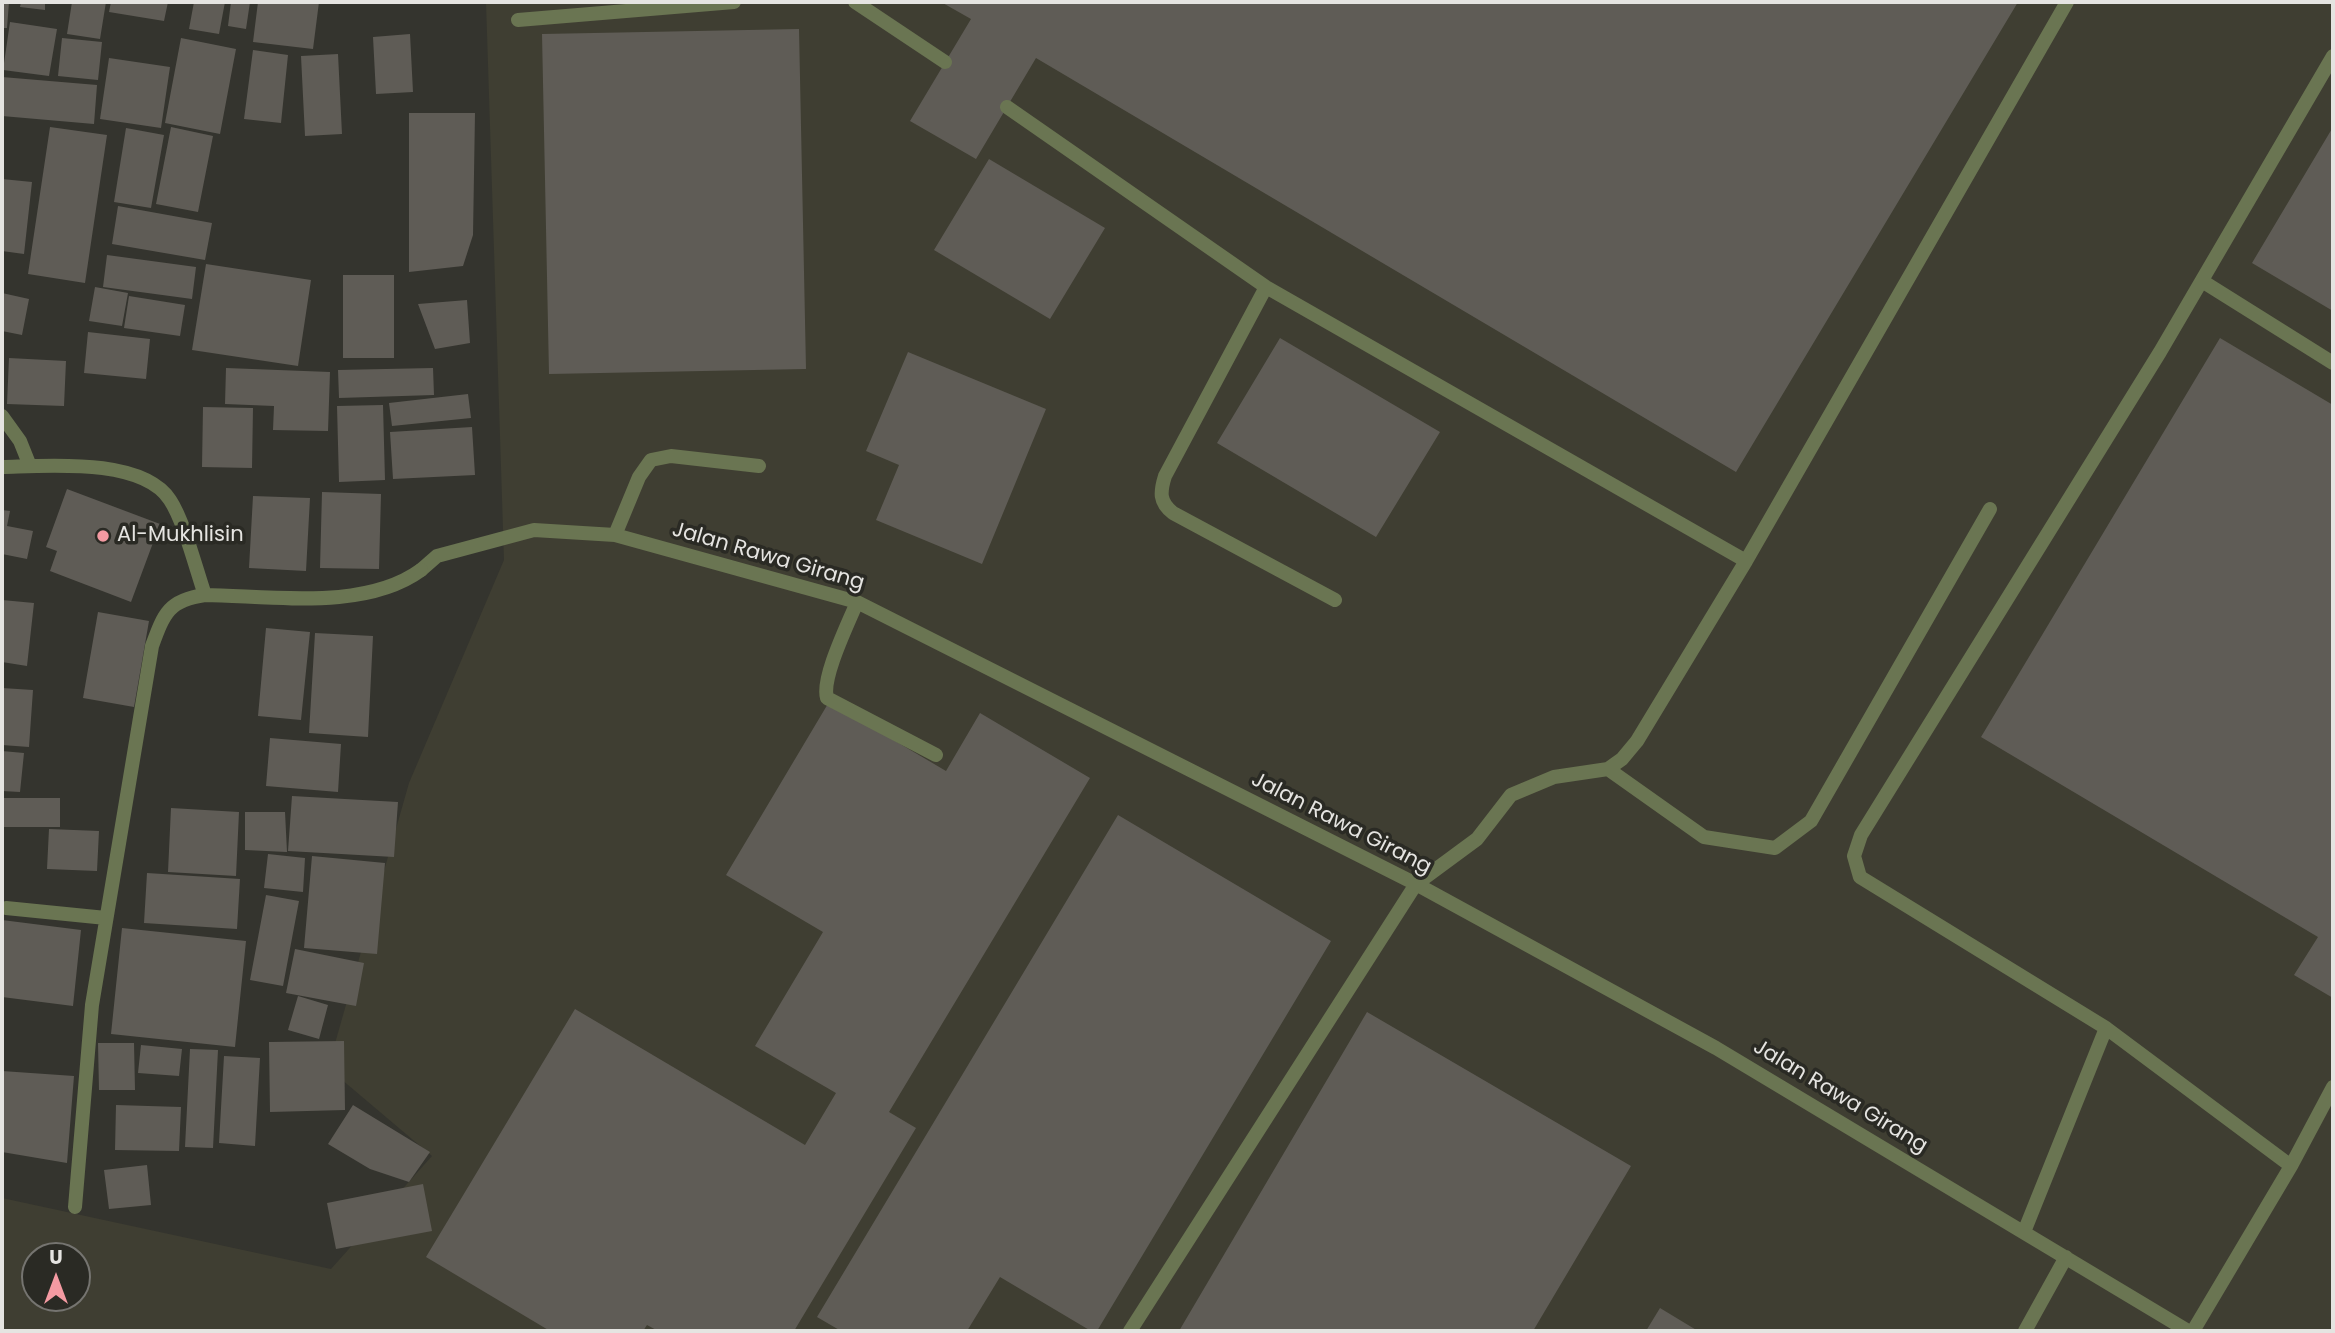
<!DOCTYPE html>
<html>
<head>
<meta charset="utf-8">
<style>
  body { margin:0 }
  #map { position:relative; width:2335px; height:1333px; overflow:hidden; background:#34342e; font-family:Poppins,sans-serif }
  canvas { display:block }
  .frame { position:absolute; inset:0; border:4px solid #e5e4e1; pointer-events:none }
  .north { position:absolute; left:21px; top:1242px; width:70px; height:70px; box-sizing:border-box; background:#2a2a24; border:2px solid #757470; border-radius:50%; rotate:0deg; font-size:19px; font-weight:700; line-height:28px; text-align:center; color:#e5e4e1 }
  .north::after { content:''; display:block; margin:auto; width:24px; height:32px; background:#f49aa2; clip-path:polygon(50% 0,100% 100%,50% 72%,0 100%) }
</style>
</head>
<body>
<div id="map">
<canvas width="2335" height="1333"></canvas>
<div class="frame"></div>
<div class="north">U</div>
</div>
<script>
const context = document.querySelector('canvas').getContext('2d');
context.lineJoin = 'round';
function fill(path, color) {
  context.fillStyle = color;
  context.fill(path, 'evenodd');
}
function strokePath(path, color, width, dash) {
  context.strokeStyle = color;
  context.lineWidth = width;
  context.lineCap = dash ? 'butt' : 'round';
  context.setLineDash(dash || []);
  context.stroke(path);
}
function drawText(font, color, halo, rows, align = 'center') {
  context.font = font + ' Poppins,sans-serif';
  context.lineWidth = 7;
  context.setLineDash([]);
  context.textBaseline = 'middle';
  context.strokeStyle = halo;
  context.fillStyle = color;
  for (const [text, x, y, turn = 0] of rows) {
    context.save();
    context.translate(x, y);
    context.rotate((+turn || 0) * Math.PI / 180);
    context.textAlign = isNaN(turn) ? turn : align;
    if (halo) context.strokeText(text, 0, 0);
    context.fillText(text, 0, 0);
    context.restore();
  }
}
fill(new Path2D(`
  M486,2H2333V1331H2V1198L331,1269L432,1156L328,1068L409,783L504,560ZM35,1256H77V1298H35Z`), '#3f3e32');
fill(new Path2D(`
  M2,2H9L7,28H2Z
  M21,2H45V10L20,7Z
  M72,2H106L100,39L67,34Z
  M111,2H168L164,21L109,12Z
  M194,2H225L219,34L189,29Z
  M231,2H250L246,29L228,26Z
  M258,2H319L313,49L253,42Z
  M941,2H2018L1736,472L1036,58L976,159L910,121L971,19Z
  M10,22L57,29L49,76L3,70Z
  M799,29L806,369L549,374L542,34Z
  M410,34L413,92L376,94L373,37Z
  M62,38L102,42L98,80L58,76Z
  M181,38L236,49L220,134L165,123Z
  M253,50L288,55L281,123L244,119Z
  M338,54L342,134L305,136L301,56Z
  M109,58L170,67L161,128L100,119Z
  M2,77L97,85L94,124L2,116Z
  M409,113H475L473,235L463,266L409,272Z
  M50,127L107,135L85,283L28,274Z
  M171,127L213,136L198,212L156,204Z
  M2333,127V311L2252,263Z
  M126,128L164,135L151,208L114,202Z
  M989,159L1105,228L1050,319L934,250Z
  M2,179L32,182L24,254L2,251Z
  M118,206L212,223L205,260L112,244Z
  M107,255L196,267L192,299L103,287Z
  M206,264L311,280L298,366L192,350Z
  M343,275H394V358H343Z
  M95,287L128,293L122,326L89,321Z
  M2,293L29,299L22,335L2,331Z
  M129,296L185,305L180,336L124,328Z
  M467,300L470,343L435,349L418,304Z
  M88,332L150,339L146,379L84,373Z
  M1280,338L1440,432L1376,537L1217,443Z
  M2220,338L2333,405V998L2294,975L2318,937L1981,737Z
  M908,352L1046,409L982,564L876,520L899,465L866,451Z
  M9,358L66,361L64,406L7,404Z
  M226,368L330,372L328,431L273,430L274,406L225,404Z
  M433,368L434,395L339,398L338,370Z
  M468,394L471,418L392,426L389,403Z
  M383,405L385,480L339,482L337,406Z
  M203,407L253,408L252,468L202,467Z
  M472,427L475,475L393,479L390,432Z
  M67,489L160,524L131,602L50,571L57,551L46,547Z
  M322,492L381,494L379,569L320,568Z
  M253,496L310,498L306,571L249,568Z
  M2,510L10,511L7,526L33,531L27,559L2,554Z
  M2,600L34,603L27,666L2,662Z
  M98,612L149,621L134,707L83,698Z
  M266,628L310,632L301,720L258,716Z
  M315,633L373,636L368,737L309,733Z
  M2,688L33,690L29,747L2,745Z
  M829,702L946,771L980,713L1090,778L889,1112L916,1128L794,1331H658L647,1325L643,1331H550L426,1257L575,1009L805,1145L836,1093L755,1046L823,932L726,875Z
  M270,738L341,744L338,792L266,786Z
  M2,751L24,753L20,792L2,791Z
  M292,796L398,802L394,857L288,851Z
  M2,798H60V827H2Z
  M171,808L239,812L236,876L168,872Z
  M245,812H285L287,852L245,850Z
  M1118,815L1331,941L1097,1331H1091L1000,1277L967,1331H841L817,1317Z
  M49,829L99,831L97,871L47,869Z
  M268,854L305,858L303,892L264,888Z
  M312,856L385,863L377,954L304,948Z
  M147,873L240,879L237,929L144,923Z
  M266,895L299,901L283,986L250,980Z
  M2,920L81,930L73,1006L2,997V962L66,969L2,962Z
  M122,928L246,941L235,1047L111,1034Z
  M295,949L364,963L356,1006L286,993Z
  M298,996L328,1005L319,1039L288,1030Z
  M1367,1012L1631,1166L1533,1331H1179Z
  M344,1041L345,1110L270,1112L269,1042Z
  M98,1043H134L135,1090H99Z
  M141,1045L182,1049L179,1076L138,1073Z
  M190,1049L218,1050L213,1148L185,1147Z
  M224,1056L260,1058L255,1146L219,1143Z
  M2,1071L74,1076L67,1163L2,1152Z
  M116,1105L181,1107L179,1151L115,1150Z
  M353,1105L430,1152L409,1182L370,1169L328,1144Z
  M147,1165L151,1205L109,1209L104,1170Z
  M423,1184L432,1231L336,1249L327,1203Z
  M1660,1308L1698,1331H1646Z`), '#5f5c56');
strokePath(new Path2D(`
  M855,2L945,62
  M518,20L734,2
  M1007,107L1266,287L1746,561L1637,741L1622,759L1608,769L1554,777L1511,795L1477,839L1416,884L1130,1331
  M2202,281L2333,363
  M1266,287L1165,476C1160,492 1159,502 1173,513L1335,600
  M615,535L639,477L651,460L671,456L759,466
  M1746,561L2067,2
  M421,570L437,556L534,530L615,535L857,602L1416,884L1716,1048L2188,1331
  M857,602C849,622 821,678 827,698L936,755
  M1608,769L1704,837L1775,848L1811,821L1990,509
  M2106,1028L2291,1166
  M2024,1232L2106,1028L1860,877L1854,856L1861,835L2160,352L2333,56
  M2025,1331L2066,1257
  M2193,1331L2291,1166L2333,1087`), '#6a7552', 14);
strokePath(new Path2D(`
  M2,416L20,441L30,466
  M2,467C46,466 142,457 170,500C184,521 196,569 205,595C272,596 365,611 421,570
  M6,908L106,918
  M75,1207L92,1005L152,646C164,613 169,600 205,595`), '#6a7552', 14);
for (const [x, y, r, color] of [
  [103,536,7,"#f49aa2"]
]) {
  const dot = new Path2D();
  dot.arc(x, y, r, 0, 2 * Math.PI);
  context.fillStyle = color;
  context.fill(dot);
  strokePath(dot, '#2a2a24', 2.5);
}
drawText('21px', '#e5e4e1', '#2a2a24', [
  ["Al-Mukhlisin",117,536]
], 'left');
drawText('21px', '#e5e4e1', '#2a2a24', [
  ["Jalan Rawa Girang",768,557,16],
  ["Jalan Rawa Girang",1341,824,27],
  ["Jalan Rawa Girang",1840,1097,31]
]);
</script>
</body>
</html>
